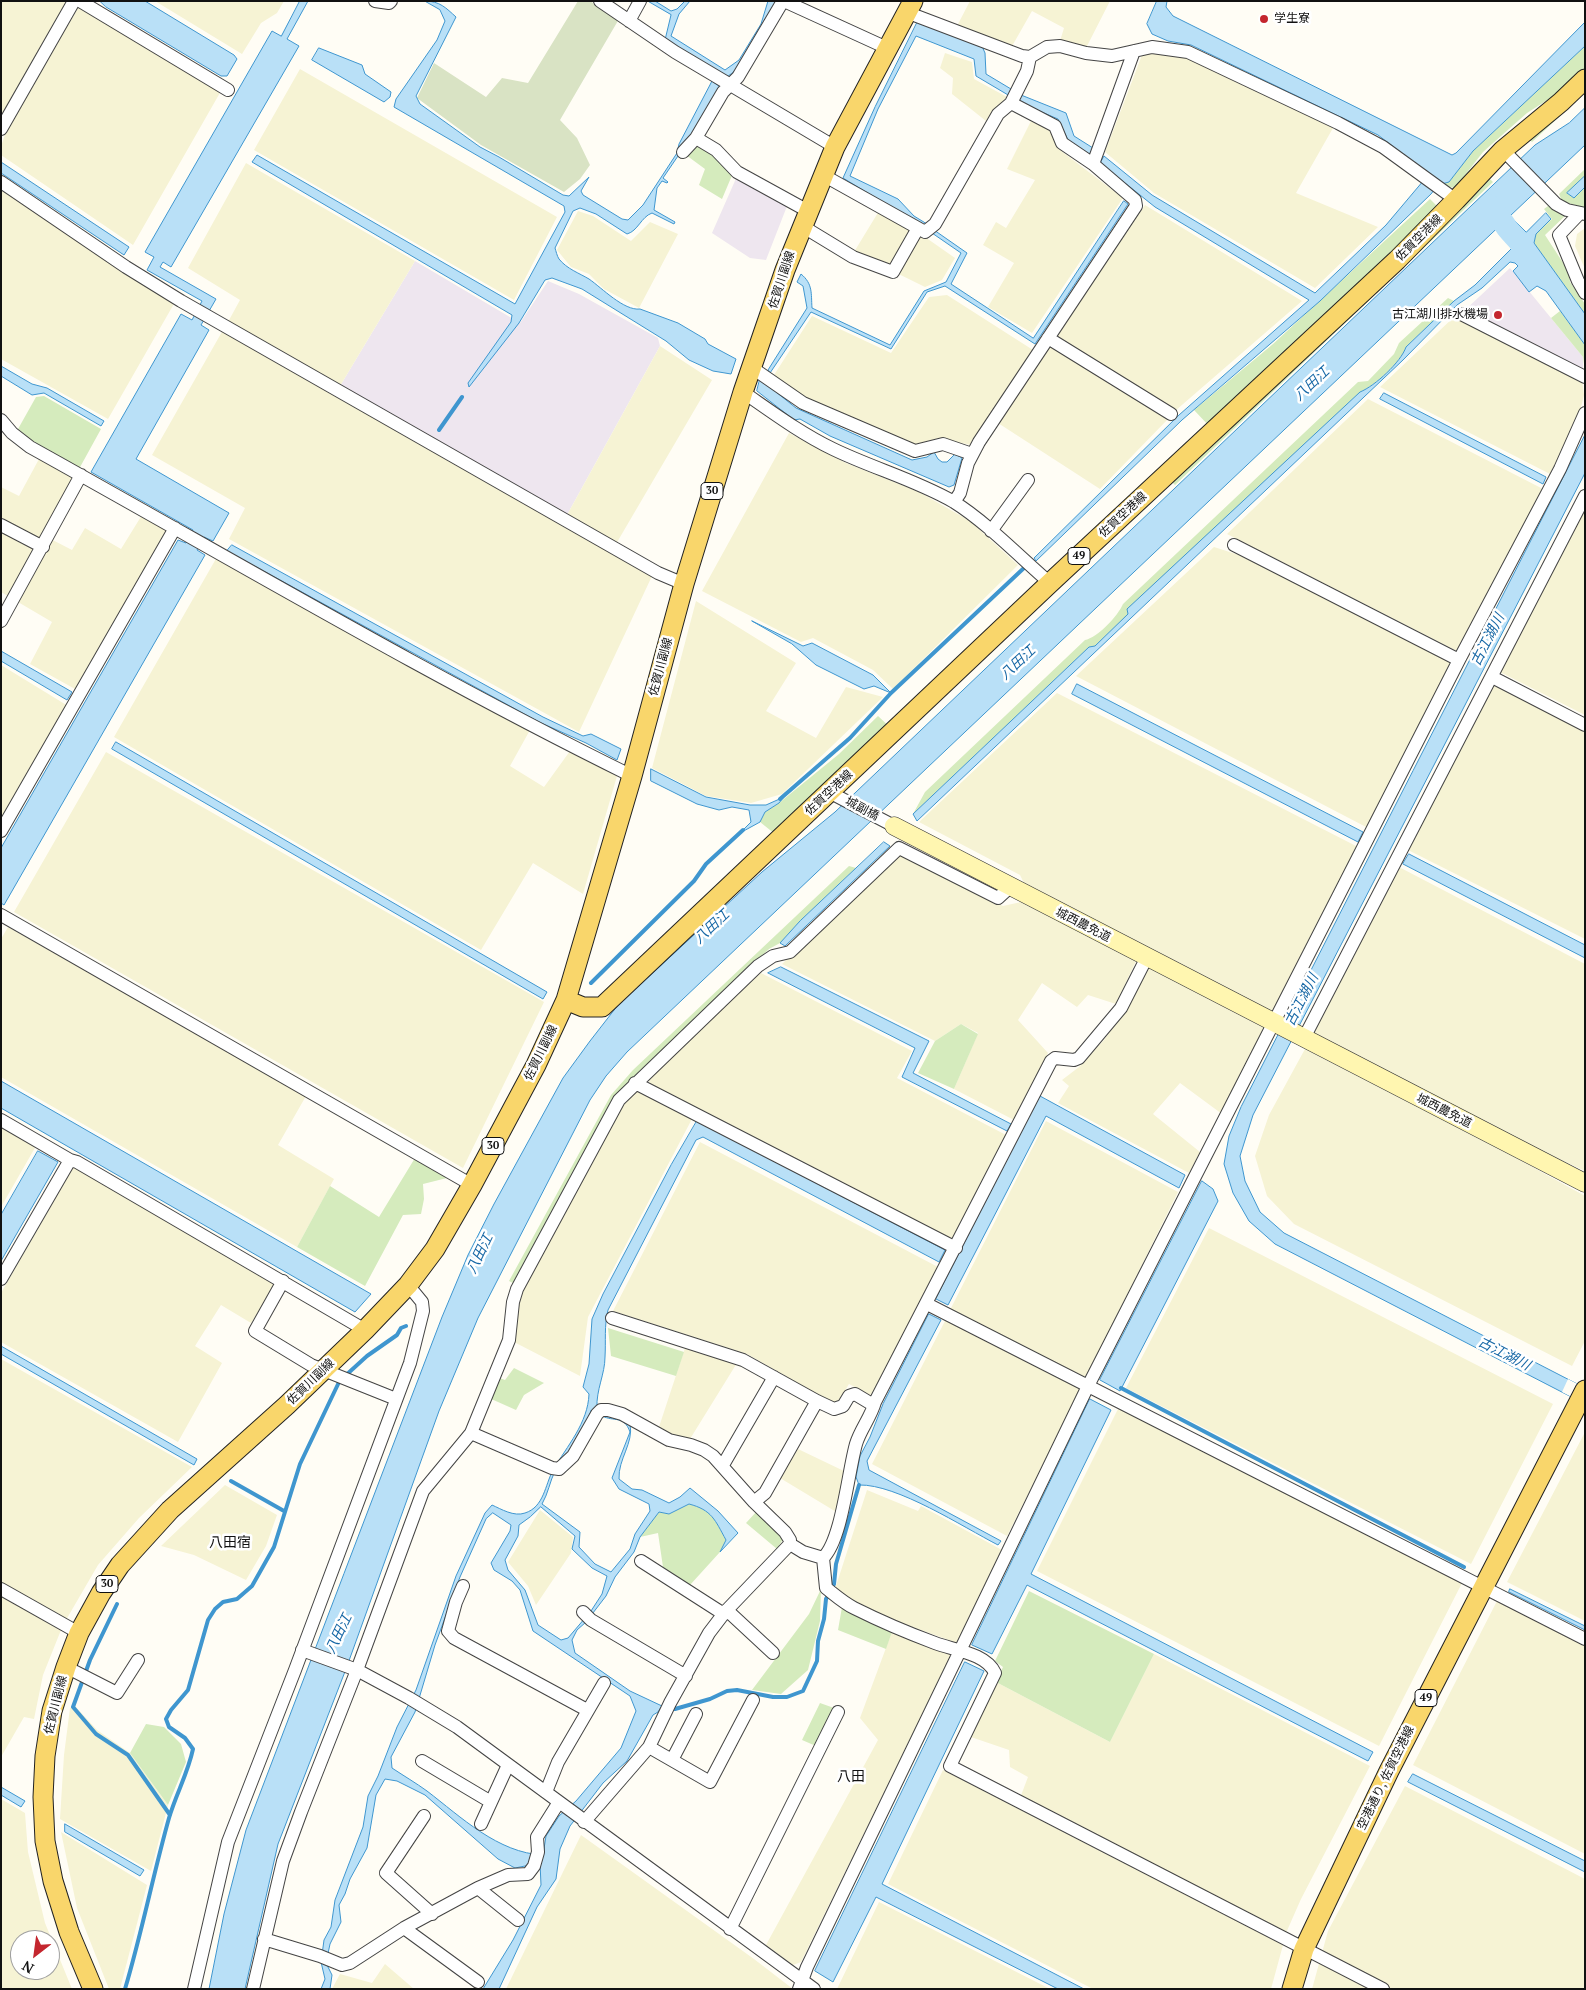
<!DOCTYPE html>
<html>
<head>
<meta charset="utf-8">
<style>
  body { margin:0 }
  #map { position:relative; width:1586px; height:1990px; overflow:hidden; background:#fffdf5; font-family:"PT Serif",serif }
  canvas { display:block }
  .frame { position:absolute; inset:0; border:2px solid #111; pointer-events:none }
  .north { position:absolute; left:10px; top:1930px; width:50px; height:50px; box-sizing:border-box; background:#fff; border:1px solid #a0a0a0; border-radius:50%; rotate:210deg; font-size:14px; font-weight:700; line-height:20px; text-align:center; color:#111 }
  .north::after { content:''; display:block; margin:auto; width:18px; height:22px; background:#c4262e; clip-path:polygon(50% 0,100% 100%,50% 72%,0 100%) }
</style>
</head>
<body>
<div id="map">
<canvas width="1586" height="1990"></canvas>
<div class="frame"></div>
<div class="north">N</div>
</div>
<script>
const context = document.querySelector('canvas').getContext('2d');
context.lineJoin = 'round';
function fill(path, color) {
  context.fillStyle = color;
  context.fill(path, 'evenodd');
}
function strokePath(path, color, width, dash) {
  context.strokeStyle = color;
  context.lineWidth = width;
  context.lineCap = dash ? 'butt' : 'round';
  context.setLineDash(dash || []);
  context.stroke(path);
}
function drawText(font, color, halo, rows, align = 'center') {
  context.font = font + ' "PT Serif","Noto Sans JP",serif';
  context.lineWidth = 5;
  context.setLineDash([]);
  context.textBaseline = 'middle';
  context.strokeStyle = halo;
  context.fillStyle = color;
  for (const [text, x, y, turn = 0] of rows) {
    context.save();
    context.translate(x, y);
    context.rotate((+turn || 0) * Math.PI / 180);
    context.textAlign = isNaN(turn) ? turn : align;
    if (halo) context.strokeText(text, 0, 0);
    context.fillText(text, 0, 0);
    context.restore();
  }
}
fill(new Path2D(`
  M738,174L789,201L766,260L750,258L712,233Z
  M415,261L520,323L548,281L579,294L658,338L660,346L567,515L340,386Z
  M1510,268L1583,357V370L1464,311Z`), '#eee6ef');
fill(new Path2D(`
  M1,1H71L1,116Z
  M155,1H284L277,13L261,23L242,54Z
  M970,1H1110L1086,48L1060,41L1064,28L1032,11L1011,48L957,26Z
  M80,5L221,91L133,245L1,155V146L10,121Z
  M1154,52L1189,57L1333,128L1296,193L1378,227L1315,288L1154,193L1105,152L1142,55Z
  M945,53L972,62L974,79L1007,97L986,121L952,94L953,78L940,68Z
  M300,69L557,217L514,300L254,150Z
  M1031,121L1052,130L1056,147L1123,198L1032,333L988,307L1014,263L983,245L996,222L1006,228L1035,180L1007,169Z
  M246,163L415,261L340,386L228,322L240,300L188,268Z
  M1,187L175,302L108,419L1,359Z
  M1145,205L1302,301L1175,411L1056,337Z
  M578,211L593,216L631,241L650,222L678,234L639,308L604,289L589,274L571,267L557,250Z
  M879,211L925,237L955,258L942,280L925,287L854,252Z
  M1585,228V269L1575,246L1577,234Z
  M947,295L1033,350L971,445L938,438L916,447L806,398L774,375L812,316L891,353L929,297Z
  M1456,315L1582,379L1584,395L1579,415L1550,474L1380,387Z
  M223,330L652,576L579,732L229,539L245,508L152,455Z
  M1051,345L1169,418L1100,489L998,423Z
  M660,346L712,380L616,544L567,515Z
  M1368,399L1543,489L1459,652L1227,534Z
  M789,433L846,463L919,492L970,521L1018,565L893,689L873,670L813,638L801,642L702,591Z
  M39,459L74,476L43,535L72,550L85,528L121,549L142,515L169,531L75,689L30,664L52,622L1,592V487L19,496Z
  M1583,511L1585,512V715L1500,672Z
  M1214,547L1239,555L1453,663L1368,828L1076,676Z
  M217,557L530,730L510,766L544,787L570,751L617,776L583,894L533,863L481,950L114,737Z
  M696,601L796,663L766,711L816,738L846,687L883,697L782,794L751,803L706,796L652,768Z
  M1,665L68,706L1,823Z
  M1493,685L1585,732V939L1408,850Z
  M1057,693L1358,847L1273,1012L1025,885L1020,875L919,822Z
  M106,752L544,1002L463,1168L14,912Z
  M899,854L1003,906L1021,902L1136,961L1116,1004L1088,995L1077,1007L1042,983L1018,1020L1048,1053L1014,1120L954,1089L978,1033L961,1024L935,1041L782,964Z
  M1399,867L1585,964V1171L1520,1141L1314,1033Z
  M8,927L306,1096L278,1145L334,1179L297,1247L1,1077V939Z
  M1148,967L1265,1028L1222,1114L1180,1083L1153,1114L1200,1152L1189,1173L1058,1103L1069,1086L1062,1080L1079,1067L1104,1040L1132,1000Z
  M761,973L912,1051L897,1078L1006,1135L952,1240L651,1086L648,1078Z
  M1305,1049L1511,1155L1585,1196V1341L1572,1366L1294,1224L1267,1196L1255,1156L1269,1115Z
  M635,1090L693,1117L588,1317L580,1376L514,1342L521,1287L617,1112Z
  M1046,1121L1178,1192L1085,1380L950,1310Z
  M1,1126L36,1146L1,1207Z
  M700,1142L938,1267L875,1390L870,1395L849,1384L838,1402H831L747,1354L613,1311Z
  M74,1166L277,1283L251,1323L221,1305L195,1346L222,1363L178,1442L1,1342V1293Z
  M1209,1228L1553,1404L1471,1564L1126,1388Z
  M946,1319L1081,1388L1007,1536L872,1464Z
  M686,1345L737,1363L690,1439L671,1434L659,1427Z
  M1,1359L192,1467L139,1518L98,1565L66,1620L1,1583Z
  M1119,1407L1462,1583L1379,1746L1037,1571Z
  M1585,1432V1621L1507,1582Z
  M798,1449L846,1472L838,1513L780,1478Z
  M225,1485L277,1515L266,1546L246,1580L194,1555L161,1546Z
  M867,1490L918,1511L921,1506L1002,1550L957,1643L896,1621L854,1603L835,1589Z
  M540,1510L573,1537L571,1553L536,1605L528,1586L508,1562Z
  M1,1595L61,1630L43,1675L34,1719L24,1717L1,1757Z
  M1497,1601L1585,1646V1854L1413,1765Z
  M893,1629L952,1653L801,1962L793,1965L766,1945L878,1740L860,1718Z
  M1154,1654L1370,1766L1301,1899L1286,1933L1020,1798L1028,1777L1010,1767L1009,1750L968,1736L996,1682L1110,1742Z
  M75,1706L97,1730L130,1753L168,1805L151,1871L60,1819L64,1755L70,1708Z
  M943,1770L1283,1945L1271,1989H1093L888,1884Z
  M1405,1786L1585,1879V1989H1312L1328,1931Z
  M1,1799L25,1813L28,1852L45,1923L72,1989H1ZM20,1940H50V1970H20Z
  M61,1832L147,1885L120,1989H109L77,1908Z
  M581,1835L754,1959L793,1989H506Z
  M879,1902L1050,1989H837Z
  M385,1964L414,1989H332L340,1974L372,1983Z`), '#f6f3d4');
fill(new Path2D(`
  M1585,46V69L1563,90L1527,113L1483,152L1455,188L1438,185L1449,182L1473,151Z
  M1585,84V93L1532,142L1528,138Z
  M695,143L712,153L733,173L722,199L699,185L705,169L686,155Z
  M1585,169V176L1567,193L1574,198L1585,187V208L1562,201L1559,194Z
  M1488,177L1493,182L1175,485L1170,480Z
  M1430,199L1439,208L1210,427L1194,410L1273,344Z
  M1548,206L1566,215L1545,235L1569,272L1570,282L1585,304V314L1534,243L1536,234L1552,219L1544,209Z
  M1448,298L1454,301L1406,347C1401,362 1375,386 1360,392L1095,646L1089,647L913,814L925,792L1085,640C1097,638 1118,616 1123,604L1358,382L1368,381L1394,354L1399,343Z
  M1560,311L1585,345V371L1583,357L1551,318Z
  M44,396L101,429L79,469L31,440L18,429L36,397Z
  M878,716L893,730L845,763L775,834L760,822L765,812L779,803L839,754Z
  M849,866L856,868L800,921L780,943L769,949L628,1082L610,1105L515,1284L509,1281L611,1095L633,1070Z
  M961,1024L978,1034L954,1089L918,1073L935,1041Z
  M415,1158L447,1178L423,1184L424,1199L421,1214L403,1215L365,1286L297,1247L330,1186L379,1217Z
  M608,1328L684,1352L676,1376L611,1356Z
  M514,1368L544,1383L524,1395L516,1410L489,1398L497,1377L505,1380Z
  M689,1504C712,1510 715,1520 726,1540L720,1552L690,1585L663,1567L658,1533L640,1537L659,1512L669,1514Z
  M757,1511L783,1539L777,1549L746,1523Z
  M821,1589L820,1621L808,1670L781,1694L752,1690L809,1614Z
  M1029,1591L1154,1654L1110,1742L996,1682L1003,1667L995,1661Z
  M842,1607L893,1629L886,1649L838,1630Z
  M820,1703L834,1708L816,1746L802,1740Z
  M146,1724L164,1727L181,1744L186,1762L168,1805L130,1753Z`), '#d5ebbd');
fill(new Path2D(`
  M578,1H590L619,19L560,120L577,138L590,165L580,179L564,192L481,145L417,98L434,63L486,97L502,78L528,83Z`), '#d9e3c4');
const water = new Path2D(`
  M100,1H145L234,55L237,59L227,76H221L106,7Z
  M300,1H308L287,39L299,46L171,267L163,262L160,267L216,299L201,325L209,330L136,459L229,513L213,541L204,537L197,550L205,555L4,905L1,903V848L178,540L186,543L193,530L91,472L181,314L192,320L202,301L147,270L154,257L145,252L272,31L281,36Z
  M425,1C440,1 446,8 456,17L416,96L420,104L480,147L499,157L563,195L569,196L589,177L581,191L583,195L622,219L628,220L643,205L677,153L679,144L712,81L720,87L680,153L663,178L668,182L667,183L662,181L657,188L654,210L675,222L674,224L652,213C641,217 638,231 627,234L596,214L580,208L573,211L555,248C556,251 557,256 559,259C567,269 579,273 589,279C602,288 624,311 640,309L678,323L705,339L708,344L736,359L731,374L713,371L689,360L666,341L582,289L552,278L545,280L519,323L469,387L468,383L511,322L512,315L252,162L257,155L515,304L565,212L564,206L394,107L396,99L437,40L445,21L440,10Z
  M648,1H655L671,11L677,9L685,1H690L679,14L671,36L725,70L739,60L761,24L768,1H776C767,17 742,74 725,77L665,40L671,15Z
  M1157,1H1167L1166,7L1173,16L1452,155L1456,153L1585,22V46L1473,151L1449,182L1438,185L1431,194L1320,301L1182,420L1036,561L1034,558L1179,415L1309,300L1155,207L1100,163L1104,156L1152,195L1315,293L1386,225L1429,174L1378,135L1191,45L1168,41L1152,34L1147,24Z
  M918,21L981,44L985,53L986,74L1021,95L1066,113L1074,136L1093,148L1089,155L1068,140L1058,119L1025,105L976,76L974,59L916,36L878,109L850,176L898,199L914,216L927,224L924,227L843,178L875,107Z
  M319,48L362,65L365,74L391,92L390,97L384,102L312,60Z
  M1585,108V145L627,1052L606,1076L590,1100L478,1318L439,1411L346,1669L278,1844L245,1989H209L224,1914L246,1830L442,1317L468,1255L494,1204L563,1078L590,1041L618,1005L762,872L835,812L1535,145L1569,123Z
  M1,162L129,247L124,255L1,173Z
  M1585,176V187L1574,198L1567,193Z
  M1124,201L1128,204L1035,344L945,286L927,292L891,349L811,312L770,373L768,370L807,308L803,286L797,282L801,274C813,284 811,293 812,308L890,345L924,291L946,282L961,253L932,233L934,230L967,253L951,284L1033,338Z
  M1546,213L1551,219L1536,234L1534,243L1585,314V345L1546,291L1537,286L1529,292L1513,271L1518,266L1515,263L1510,262L1482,288L1457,305L1403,360L917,821L913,814L1089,647L1095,646L1128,614L1127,609L1360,392C1375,386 1401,362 1406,347L1454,301L1475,285L1512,248L1499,234L1514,220L1526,232Z
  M1,366L32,384L47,388L104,421L101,426L44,393L32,395L1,376Z
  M760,379L796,408L912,460L927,457L934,452L938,459L942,462H947L955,454L962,458L954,485L949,487L830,436L800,419L794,420L757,391Z
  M1384,393L1546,477L1543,484L1380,399Z
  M1585,435V473L1253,1115L1240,1156L1245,1181L1260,1212L1284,1233L1585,1388V1404L1275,1244L1249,1221L1233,1193L1224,1164L1229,1136L1241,1107Z
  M232,545L543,717L583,736L591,734L621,749L617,760L586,743L539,722L227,551Z
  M752,621L803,646L812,643L873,675L891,693L874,686L864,689L816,665L792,644Z
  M1,651L72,692L67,700L1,661Z
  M1077,684L1363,832L1358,842L1072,694Z
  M116,742L547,992L543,999L112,749Z
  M651,769L706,797L750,805H766L784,797L779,803L765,812L760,822L740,833L751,822L749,810L732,807L719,810L697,804L651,781Z
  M884,842L890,846L785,946L780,943L800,921Z
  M1409,854L1585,945V958L1403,864Z
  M781,967L929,1041L913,1073L1011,1124L1007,1131L902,1077L915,1048L768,973Z
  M1,1081L371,1294L355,1312L1,1108Z
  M1040,1096L1185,1175L1179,1188L1046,1116L948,1305L936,1299Z
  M697,1121L945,1250L939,1262L703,1137L696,1140L608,1310C604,1326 606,1341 605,1357C605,1374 596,1390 597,1408L618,1416L630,1424C634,1443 618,1459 619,1479L632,1489L642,1490L669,1503L680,1497L690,1488L718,1511L738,1533L720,1552L726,1540C715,1520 712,1510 689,1504L669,1514L659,1512L640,1537L634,1552L615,1577L606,1596L586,1622L577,1630L572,1640L575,1653L630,1691L662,1706L658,1712L653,1715L627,1761L603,1783L570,1826L560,1849L556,1879L537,1907L499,1989H483L513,1940L541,1885L540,1863L515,1868L498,1859L425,1795L397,1781L385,1779L376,1795L367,1848L350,1879L345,1894L339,1905L341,1922L330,1944L326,1963L332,1975L330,1989H321L325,1979L321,1962L324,1940L331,1927L335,1900L363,1827L368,1796L378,1776L397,1727L416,1690L456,1576L485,1513L492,1505C501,1509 514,1517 525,1513C544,1507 545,1485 553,1470C567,1446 588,1423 589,1394L583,1387L589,1364L592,1319L603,1294L671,1165ZM591,1411C597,1411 597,1413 602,1416C614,1422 624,1415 630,1432L612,1478L619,1489L649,1504L650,1511L635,1534L630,1549L611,1572L595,1564L579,1547L580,1532L542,1504C548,1494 550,1481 555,1471C568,1451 584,1435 591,1411ZM541,1507L575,1536L572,1549L592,1568L607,1576L602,1594L591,1611L568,1638L561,1640L538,1625L525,1590L508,1570L505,1560L518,1536L519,1525L530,1517ZM493,1513L511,1525L510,1531L491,1563L494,1570L512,1581L520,1590L533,1631L630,1696L636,1711L621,1748L576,1801L559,1816L546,1836L543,1855C498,1853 461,1817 427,1791C416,1783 404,1776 392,1768L391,1757L415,1712L435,1645L460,1577L486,1519Z
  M38,1151L58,1162L1,1261V1215Z
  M1202,1181L1213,1189L1218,1201L1120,1391L1100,1380Z
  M929,1314L941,1320L867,1461L869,1470L1001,1541L998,1545C963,1527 897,1484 859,1485L856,1477L860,1456L870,1437L883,1404Z
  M1,1346L197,1459L194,1465L1,1354Z
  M1090,1399L1111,1410L1031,1574L1373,1752L1368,1761L1027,1585L992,1654L972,1645Z
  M1510,1589L1585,1626V1630L1509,1592Z
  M965,1662L984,1671L882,1884L1084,1989H1058L876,1897L833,1982L815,1971Z
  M1413,1774L1585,1861V1872L1408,1782Z
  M1,1787L25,1801L21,1807L1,1795Z
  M65,1824L144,1870L140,1876L65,1832Z`);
fill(water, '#b9e0f7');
strokePath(water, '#3f96cf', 1);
fill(new Path2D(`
  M1568,1379L1585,1388V1404L1562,1392Z`), '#fffdf5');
strokePath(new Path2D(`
  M439,430L462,397
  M780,799L850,738L891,693L1025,567
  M591,983L694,881L706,864L743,830
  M345,1376L367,1356L397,1335L401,1328L406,1326
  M1121,1388L1464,1567
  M231,1481L284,1511
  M117,1604L90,1660L73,1707L96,1734L128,1755L170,1815
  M670,1709H675L710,1699L727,1691L737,1690L773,1697H787L803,1691L817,1661L818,1641L824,1619L826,1599L834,1584L836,1564L859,1485
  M125,1989C142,1932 153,1875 169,1818C176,1794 188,1773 193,1749L185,1738L169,1727L166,1719L171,1710L188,1690L208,1620L215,1609L223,1602L237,1599L252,1586L274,1547L300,1464L340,1380`), '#3f96cf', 4);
strokePath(new Path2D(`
  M1489,205C1496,213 1502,220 1507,228C1513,236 1521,241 1525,251`), '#b9e0f7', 22);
const street = new Path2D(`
  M80,1L228,90
  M375,1L389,3L391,1
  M600,1L675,52L835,147
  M783,1L738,77L723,92L696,138L716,150L737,172L808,211
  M784,1L887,48
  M906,12L1022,56L1030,57L1047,47L1060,46L1086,53L1112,56L1152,47L1188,52L1338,123L1383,147L1456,200
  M629,21L640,1
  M1011,103L1027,71L1030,57
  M1,129L74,1
  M1503,150L1556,204L1567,210L1585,214
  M683,152L696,138
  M823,175L925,232L935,224L998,114L1011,103L1055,126L1062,143L1093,164
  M1,182L126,267L181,301L658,573L684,584
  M1580,213L1559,235L1578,281L1585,293
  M802,226L853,257L893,272L918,228
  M1461,314L1585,377
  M1048,338L1171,414
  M751,367L803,403L915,451L943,444L972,454
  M743,392C772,412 800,433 833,449C872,468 916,480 954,502C986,522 1021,558 1050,583
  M1,420L12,433L30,447C230,558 427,675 632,776
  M954,502L960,493L968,463L979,442L1136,206L1135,200L1093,164L1134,51
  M1,525L43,547
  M991,531L1028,480
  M1234,545L1459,660
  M1,621L81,475
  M1492,677L1585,725
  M829,792L894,826
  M1,831L175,528
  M1,915L472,1185
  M1304,1038L1585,496
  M635,1083L956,1248
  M1,1120L70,1160L1,1279
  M70,1160L77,1162L365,1330
  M283,1281L255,1331L311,1365L396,1399
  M927,1304L1585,1639
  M612,1318L743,1360L817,1401L834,1409L843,1406L849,1396L855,1394L870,1403L875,1402L1051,1061L1055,1058L1074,1060L1079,1058L1121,1008L1147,957
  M471,1433L552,1468L559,1469L573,1456L597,1414L601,1410H608L622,1414L669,1440L691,1445L704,1450L713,1456L754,1502L785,1532L790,1540V1544L803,1552L823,1558L826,1588C835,1595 844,1603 854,1608C880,1621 908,1633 935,1643C953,1650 986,1653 995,1673L950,1766L1383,1989
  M723,1465L774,1377
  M754,1502L765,1493L817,1401
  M823,1558C842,1540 848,1472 856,1444C860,1430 871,1417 875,1402
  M641,1561L719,1611L731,1614L773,1653
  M463,1586L456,1602L448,1631L454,1638L587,1710
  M1,1589L79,1633
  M583,1612L591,1620L686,1676
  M302,1650L357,1670L409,1698L457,1727L814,1989
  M66,1667L117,1693L138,1660
  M649,1747L710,1782L753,1700
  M672,1760L696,1714
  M422,1761L491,1802
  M546,1792L558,1762L604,1683
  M424,1816L386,1873L432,1914
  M584,1822L649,1747L670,1703L709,1633L725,1612L790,1544
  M481,1824L508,1765
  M478,1888L518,1920
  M404,1928L478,1982
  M730,1929L838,1712
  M264,1939L320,1956L342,1965L350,1963L404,1928L478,1888L508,1875L528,1874L534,1866L538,1852L537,1837L559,1802
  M194,1989L228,1842L295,1670L410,1363L423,1311L422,1302L408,1285
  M253,1989L283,1861L301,1812L357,1670L423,1491L471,1433L509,1340L513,1302L517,1289L619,1100L758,966L773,956L790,952L899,848L998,898L1010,887
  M799,1989L807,1967L1088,1386L1459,660L1560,469L1585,413`);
const secondary = new Path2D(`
  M894,826L1585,1183`);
const primary = new Path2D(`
  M566,1000L583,1007H602L1050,583L1397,260L1456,200L1503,150L1561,102L1585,79
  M93,1989L69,1932L53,1881L45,1841L43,1797L45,1756L52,1711L66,1667L79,1633L101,1593L120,1565L170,1510L287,1405L365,1330L408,1285L435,1249L472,1185L536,1065L566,1000L632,776L684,584L743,392L785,270L835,147L913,1
  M1292,1989L1304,1949L1389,1771L1585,1390`);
strokePath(street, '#444', 14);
strokePath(secondary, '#333', 19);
strokePath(primary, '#222', 21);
strokePath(street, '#fff', 12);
strokePath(secondary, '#fff6b0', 18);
strokePath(primary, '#f9d66b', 19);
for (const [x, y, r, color] of [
  [1264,19,5,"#c4262e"],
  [1498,315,5,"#c4262e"]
]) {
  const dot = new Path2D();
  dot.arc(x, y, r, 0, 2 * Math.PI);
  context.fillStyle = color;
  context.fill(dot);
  strokePath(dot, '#fff', 2);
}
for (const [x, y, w] of [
  [712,491,22],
  [1079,556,22],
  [493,1146,22],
  [107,1584,22],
  [1426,1698,22]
]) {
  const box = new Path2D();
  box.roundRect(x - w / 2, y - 8.5, w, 17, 4);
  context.fillStyle = '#fff';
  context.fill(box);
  strokePath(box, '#111', 1);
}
drawText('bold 11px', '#111', null, [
  ["30",712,491],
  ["49",1079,556],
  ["30",493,1146],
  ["30",107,1584],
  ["49",1426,1698]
]);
drawText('12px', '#111', '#fff', [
  ["学生寮",1274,19],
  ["古江湖川排水機場",1488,315,"right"]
], 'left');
drawText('12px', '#111', '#fff', [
  ["佐賀空港線",1419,238,-45],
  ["佐賀川副線",782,280,-72],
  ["佐賀空港線",1123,515,-43],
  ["佐賀川副線",661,667,-75],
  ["佐賀空港線",829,793,-43],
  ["城副橋",862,809,28],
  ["城西農免道",1083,925,27],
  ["佐賀川副線",541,1053,-64],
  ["城西農免道",1444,1111,27],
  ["佐賀川副線",311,1382,-44],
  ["佐賀川副線",56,1705,-76],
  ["空港通り, 佐賀空港線",1386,1778,-64]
]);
drawText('italic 14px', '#1768a6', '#fff', [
  ["八田江",1312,384,-43],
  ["古江湖川",1488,640,-63],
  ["八田江",1018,663,-43],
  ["八田江",712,927,-43],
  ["古江湖川",1302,1000,-63],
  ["八田江",480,1254,-64],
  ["古江湖川",1504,1354,27],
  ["八田江",339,1634,-64]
]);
drawText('14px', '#111', '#fff', [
  ["八田宿",230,1543],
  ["八田",851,1777]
]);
</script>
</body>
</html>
